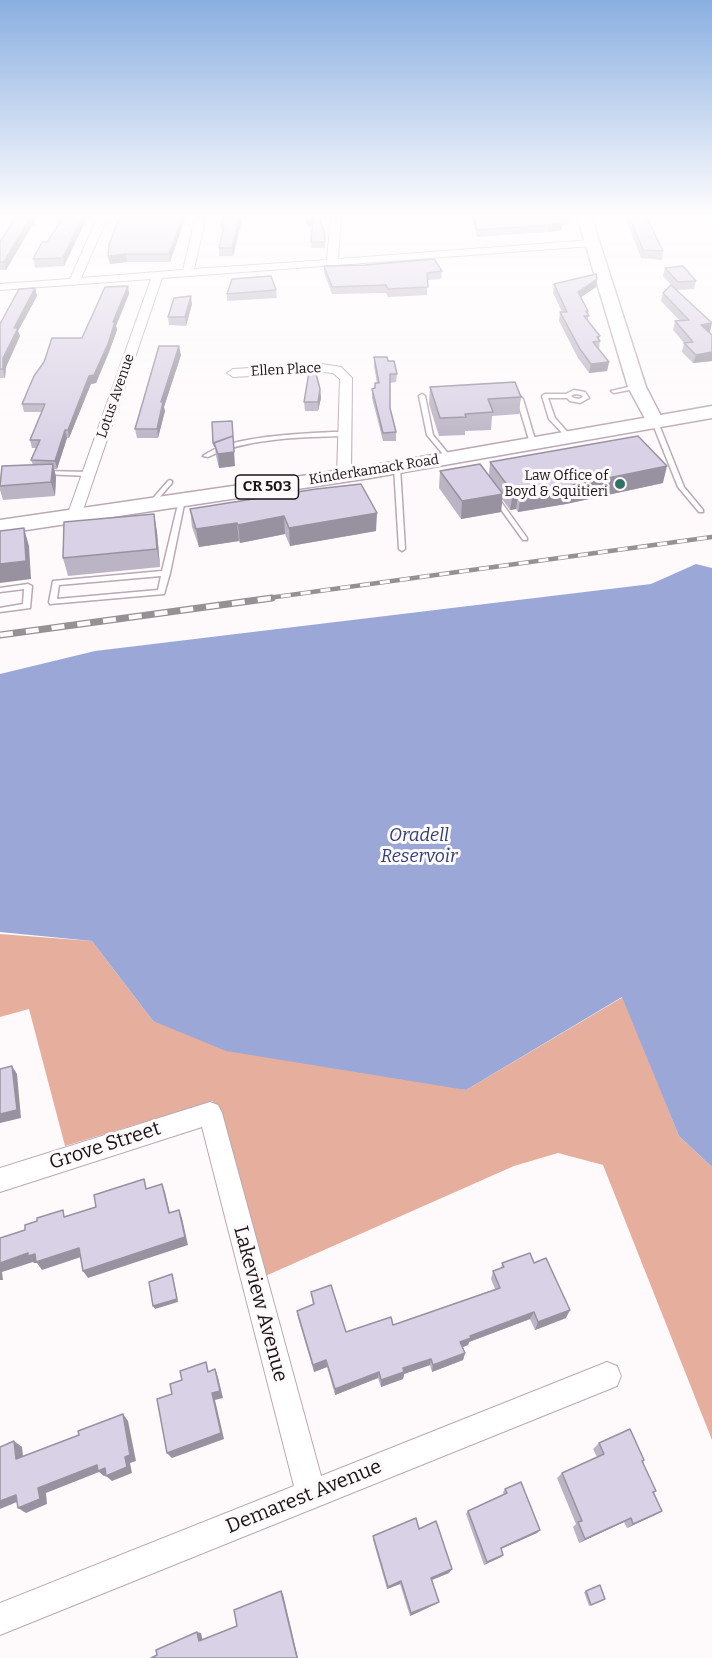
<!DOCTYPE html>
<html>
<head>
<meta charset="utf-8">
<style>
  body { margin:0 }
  canvas { display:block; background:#fefafc }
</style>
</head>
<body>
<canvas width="712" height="1658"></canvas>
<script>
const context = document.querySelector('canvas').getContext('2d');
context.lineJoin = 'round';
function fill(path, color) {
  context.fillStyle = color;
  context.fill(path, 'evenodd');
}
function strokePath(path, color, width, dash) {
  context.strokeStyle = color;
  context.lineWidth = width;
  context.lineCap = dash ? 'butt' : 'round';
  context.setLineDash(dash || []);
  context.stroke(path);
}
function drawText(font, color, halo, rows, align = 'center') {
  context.font = font + ' Bitter,serif';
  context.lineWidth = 6;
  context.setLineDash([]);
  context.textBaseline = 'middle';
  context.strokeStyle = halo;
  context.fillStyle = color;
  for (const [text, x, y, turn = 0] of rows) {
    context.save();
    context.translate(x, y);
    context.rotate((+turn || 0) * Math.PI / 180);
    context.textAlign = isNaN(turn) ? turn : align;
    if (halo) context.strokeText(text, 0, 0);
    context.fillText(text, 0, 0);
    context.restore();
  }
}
fill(new Path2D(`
  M0,934L92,941L153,1021L466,1090L623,997L679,1136L712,1167V1440L603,1165L558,1153L514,1166L254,1281L210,1113L213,1101L65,1146L29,1009L0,1017Z`), '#e6af9d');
fill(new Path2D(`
  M696,564L712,568V1167L679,1136L622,997L466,1090L226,1051L153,1021L92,941L0,932V674L95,651L651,584Z`), '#9ba8d7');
const lane = new Path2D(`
  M637,385L640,387L639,388L614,393L611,391Z
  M574,390L585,392L589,398L580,403L570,401L567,398H548L555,418L572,437L569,439L567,438L549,419L542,396L545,394H566ZM575,394L581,395L583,397L579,399L574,398L571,396Z
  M512,392H516L523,399L536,443L535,444L530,443L517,400L511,393Z
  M422,394L425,396L433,435L451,457V459H447L427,435L419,396Z
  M655,420L658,422L684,487L703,510V512H699L678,487L652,422Z
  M332,432H345L348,434L345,436C304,437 245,438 208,457L203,456C229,436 298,434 332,432Z
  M397,465L400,467L405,549L402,551L399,549L394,467Z
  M44,471L89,472L92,474L89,476L42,474L41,473Z
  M170,480L172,481V483L152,506H148V504L168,481Z
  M495,495L497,496L527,538V540H523L492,497Z
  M182,498L185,500L170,573L164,594L50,604L49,602L53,581L162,571L179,500ZM161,576L158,590L57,599L59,585Z
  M28,584L32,586L30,608L0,612V608L23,604L24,589L0,592V588Z`);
const street = new Path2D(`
  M98,216H108L81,278L183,270L196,216H206L194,269L327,260L331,216H341L338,259L592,240L597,243L592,246L162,278L81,516L74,520L67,516L151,279L0,290V284L70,279Z
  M322,364L341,367L352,378L351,476L344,480L337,476L340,379L333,373L322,372L233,377L227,373L233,369Z
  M210,1102L218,1105L222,1113L321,1476L607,1362L617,1366L621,1376L617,1386L0,1635V1603L294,1486L202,1127L0,1192V1168Z`);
const secondary = new Path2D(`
  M577,216H591L646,387L664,422L661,426H649L628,387Z`);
const primary = new Path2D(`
  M712,406V418L370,478L0,534V520L370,466Z`);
strokePath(lane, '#baa8b5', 3);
strokePath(street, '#baa8b5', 2);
strokePath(secondary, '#baa8b5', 3);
strokePath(primary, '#baa8b5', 3);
fill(lane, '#fff');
fill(street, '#fff');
fill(secondary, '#fff');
fill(primary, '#fff');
const railFar1 = new Path2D(`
  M261,599L712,537`);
const rail = new Path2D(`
  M0,635L272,598`);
strokePath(railFar1, '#959093', 4.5);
strokePath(rail, '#959093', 7);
strokePath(railFar1, '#fefafc', 3, [10]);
strokePath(rail, '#fefafc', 4.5, [13]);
fill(new Path2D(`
  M16,216H38L6,270H0V242Z
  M56,216H88L64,266L35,268L33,259L47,242L60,222H57Z
  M186,216L170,262H127L110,264L108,256Z
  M223,216H243L233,256H219V248L222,233L221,225Z
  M304,216H322V224H321L325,240V248H311L312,225L307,226Z
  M471,216H567L569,219L568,225L562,226L561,230L548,232L477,237Z
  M625,216H646L663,251L662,260L641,258Z
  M324,266L442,271L441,279L427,280V295L388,297L386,293L332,294L324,273Z
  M665,268L696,281L694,289L677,290L712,335V361L693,363L682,352L684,343L673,330L675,321H680L661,301L663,293L674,288L663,276Z
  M597,279L596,287L581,297L588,311V321L600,336L599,340L600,341L599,349L609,362L607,371L589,373L578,358L559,321L560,312H562L553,293L554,284Z
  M128,286L129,294L116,326L117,330L109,352L96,383L91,384L69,438H67L57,469H54L56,477L55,496L3,500L0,490V478L33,465L31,460L37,448H32L30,440L42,412H24L22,404Z
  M35,288L37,296L18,331L20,336L6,367L5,378H0V324Z
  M276,290L277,298L227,301V294Z
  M192,304L186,326L169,325L168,317Z
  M181,355L164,407L165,411L158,438H137L135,429Z
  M374,357L388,361L397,374L396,382L390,383V408L396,432V441H383L372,398V389L375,388L377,383L374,366Z
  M430,387L521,397L519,414L492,416L491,430L465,431V435L439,436L429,404Z
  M320,389L321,398L318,411H305L304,402Z
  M213,443L235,466L219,468L216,456L215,447H214Z
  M490,462L663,483L566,504L518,512L516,509L510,510L502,499L501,512L461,519L439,488L440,471L489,475Z
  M361,484L376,531L290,546L285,534L240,543L239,541L199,547L192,527L190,509Z
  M154,514L157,532L160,567L68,576L63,558Z
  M502,1263H534L566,1318L535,1330L530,1319L469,1342L468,1345L463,1347L465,1353L463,1360L432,1372L430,1365L404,1374L403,1379L381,1387L378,1378L335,1395L327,1367L314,1372L298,1318L297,1311L313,1305L311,1292L346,1332L393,1325L495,1289L491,1279L493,1271L501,1268Z
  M599,1443L644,1460L643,1462L654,1492L662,1511L655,1515L627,1528L624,1522L579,1543L573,1527L576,1524L557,1478L562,1473L597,1457L593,1449Z
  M505,1489L537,1533L501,1549V1557L484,1565L466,1514L468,1511L504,1495L503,1492Z
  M419,1529L449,1573L432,1580L436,1604L410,1616L400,1584L387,1589L373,1540V1536Z
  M600,1585L605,1599L589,1606L584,1592Z`), '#bbb4c5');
fill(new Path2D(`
  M31,216H38L6,270L4,262Z
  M83,216H88L64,266L63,258Z
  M183,216H186L170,262L169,254Z
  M240,216H243L233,256L232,248Z
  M306,219H313V225L307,226Z
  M562,223L561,230L548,232L549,225Z
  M126,254L127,262L110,264L108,256Z
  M597,279L596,287L577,300L578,292Z
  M128,286L129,294L116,326L117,330L109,352L96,383L91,384L69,438L68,430L89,376Z
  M35,288L37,296L18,331L20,336L6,367L5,378L3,369V358L14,328Z
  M191,296L192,304L186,326L185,317Z
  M712,323L710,332L699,334L701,325Z
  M179,346L181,355L164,407L165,411L158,438L157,429L161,402Z
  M712,347V361L693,363L696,355Z
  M609,362L607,371L589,373L591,364Z
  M320,389L321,398L318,411V402Z
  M65,430L67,438L57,469L55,461Z
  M233,436L235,466L219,468L218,454L214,443L215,447H214L213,443Z
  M53,464L56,477L55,496L51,482Z
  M667,466L663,483L566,504L518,512L521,494Z
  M519,491L516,509L510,510L513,493Z
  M503,494L501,512L461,519L462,501Z
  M377,513L376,531L290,546L289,528Z
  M154,514L157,532L160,567L157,549Z
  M284,516L285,534L240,543L238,525Z
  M237,523L239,541L199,547L196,529Z
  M24,528L29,546L31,579L0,583V564Z
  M12,1066L17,1074L21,1118L0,1123V1114Z
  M162,1184L165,1192L172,1222L169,1213Z
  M179,1210L182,1218L188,1245L88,1278L83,1271Z
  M79,1248L84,1256L42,1270L37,1263H34L33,1262L2,1272L3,1280H0V1263L28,1253L35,1254Z
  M172,1274L178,1302L155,1309L153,1306Z
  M570,1310L566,1318L535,1330L538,1322Z
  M534,1312L530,1319L469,1342L468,1345L458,1349L460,1342L470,1336Z
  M465,1353L463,1360L432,1372L433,1365Z
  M431,1359L430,1365L404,1374L403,1379L381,1387V1380L403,1368Z
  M326,1360L327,1367L314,1372L313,1365Z
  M215,1369L218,1377L223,1398L215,1400L224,1439L172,1458L167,1453Z
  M379,1372L378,1378L335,1395V1389Z
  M123,1414L128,1421L136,1461L130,1463L132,1473L112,1481L106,1476L125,1457Z
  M14,1441L22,1447L24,1464L16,1459Z
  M97,1465L105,1468L111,1474L104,1476L99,1472L46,1493L47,1504L26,1513L18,1508L38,1488Z
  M16,1495L24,1499L0,1509V1501Z
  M662,1511L655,1515L627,1528L633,1524Z
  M631,1518L624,1522L579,1543L585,1539Z
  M540,1530L537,1533L498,1550L501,1548Z
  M503,1555L501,1557L484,1565L487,1562Z
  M452,1569L449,1573L429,1581L431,1578Z
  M401,1581L400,1584L387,1589L388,1587Z
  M281,1591L283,1594L298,1658H297Z
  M439,1602L436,1604L410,1616L411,1613Z
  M197,1632L201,1633L203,1642L199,1641Z`), '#9892a0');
const building = new Path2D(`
  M16,216H31L4,262H0V242Z
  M64,216H83L63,258L33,259L42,242H47Z
  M120,216H183L169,254H126L108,256L109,244Z
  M223,216H240L232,248H219L224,225H221Z
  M305,216H322V218H319L325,234V242H311L313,219H306Z
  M473,216H567L569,219H562V223L549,225L477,230Z
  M629,216H646L663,251L643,250Z
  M434,259L442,271L427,273L428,287L388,289L386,285L332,287L324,266L365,265Z
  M683,266L696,281L678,282L665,268Z
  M596,274L597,279L578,292L588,311H586L589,316H584L600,336L597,337L600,341L593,342L609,362L591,364L580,349L560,312H567L554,284Z
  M271,276L276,290L227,294L232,279Z
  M671,285L712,323L701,325L712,335V352L696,355L684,343L693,342L675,321L689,320L663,293Z
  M128,286L113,322H115L108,344L94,375L89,376L68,430H65L55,461L31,460L40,440H30L45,404H22L34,376L44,362L52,338H82L105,287Z
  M35,288L14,328H18L3,358V369H0V324L19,289Z
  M191,296L185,317H168L174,298Z
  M159,346H179L161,402H163L157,429H135Z
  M374,357H387L388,361H394L397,374H390V408L396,432L383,433L372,389L375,388V383H379Z
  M310,366H314L320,389L318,402H304Z
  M515,382L521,397L488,399L493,412L465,414L466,417L440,418L430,387Z
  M232,421L233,436L213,443L212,422Z
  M233,436L234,452L218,454L214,443Z
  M638,436L667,466L569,486L521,494L519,491L513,493L490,462Z
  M53,464L51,482L0,486L2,466Z
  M480,464L503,494L462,501L440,471Z
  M361,484L377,513L289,528L284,516L238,525L237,523L196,529L190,509L316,489Z
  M154,514L157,549L63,558L64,522Z
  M24,528L26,561L0,564V531Z
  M12,1066L17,1110L0,1114V1069Z
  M144,1179L146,1189L162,1184L169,1213L179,1210L185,1237L83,1271L79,1248L36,1262L35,1254L28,1256V1253L0,1263V1238L25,1230V1225L37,1221V1218L63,1210L64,1217L96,1207L94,1195Z
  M530,1253L534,1263L546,1258L570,1310L538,1322L534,1312L470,1336L471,1338L460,1342L465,1353L433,1365L431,1359L403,1368L404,1372L381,1380L379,1372L335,1389L326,1360L313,1365L297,1311L314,1304L311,1292L331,1285L346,1332L391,1317L393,1325L500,1288L493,1271L504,1267L502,1263Z
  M172,1274L177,1299L153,1306L149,1282Z
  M206,1362L208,1372L215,1369L220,1391L212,1393L221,1433L167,1453L157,1399L172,1394L170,1384L182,1380L180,1371Z
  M123,1414L130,1455L125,1457L127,1467L106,1476L105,1468L98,1471L97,1465L38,1488L40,1499L18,1508L16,1495L0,1501V1447L14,1441L16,1459L79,1435L78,1431Z
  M630,1429L644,1460L642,1461L656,1491L653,1492L662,1511L633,1524L631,1518L585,1539L578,1522L582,1521L562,1473L604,1454L599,1443Z
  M521,1482L540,1530L501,1548L503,1555L487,1562L468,1511L507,1493L505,1489Z
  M416,1518L419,1529L436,1521L452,1569L431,1578L439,1602L411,1613L401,1581L388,1587L373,1536Z
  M600,1585L605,1599L591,1605L586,1591Z
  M281,1591L297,1658H151L157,1655L156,1650L197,1632L199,1641L237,1626L234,1610Z`);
fill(building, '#d9d1e5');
strokePath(building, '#9892a0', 1.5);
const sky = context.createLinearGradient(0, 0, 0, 448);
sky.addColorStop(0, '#89afe1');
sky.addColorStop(0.48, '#fffdfe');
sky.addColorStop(1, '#fffdfe00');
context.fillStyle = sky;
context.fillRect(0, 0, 712, 448);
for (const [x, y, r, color] of [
  [620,484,6,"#2f7365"]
]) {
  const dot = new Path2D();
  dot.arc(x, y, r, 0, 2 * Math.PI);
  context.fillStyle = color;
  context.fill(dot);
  strokePath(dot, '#fefafc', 2);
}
drawText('14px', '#1a1419', '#fefafc', [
  ["Ellen Place",286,370,-3],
  ["Lotus Avenue",116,396,-71],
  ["Kinderkamack Road",374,470,-9]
]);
drawText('14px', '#1a1419', '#fefafc', [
  ["Law Office of",608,476],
  ["Boyd & Squitieri",608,492]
], 'right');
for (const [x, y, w] of [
  [267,487,63]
]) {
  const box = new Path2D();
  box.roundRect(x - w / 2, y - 12, w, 24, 4.5);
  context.fillStyle = '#fefafc';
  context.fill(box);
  strokePath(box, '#1a1419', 1.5);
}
drawText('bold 15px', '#1a1419', null, [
  ["CR 503",267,487]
]);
drawText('italic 18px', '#303c76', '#fefafc', [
  ["Oradell",419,836],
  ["Reservoir",419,857]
]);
drawText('20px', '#1a1419', '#fefafc', [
  ["Grove Street",105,1146,-18],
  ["Lakeview Avenue",260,1304,75],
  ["Demarest Avenue",304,1497,-22]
]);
</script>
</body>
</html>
